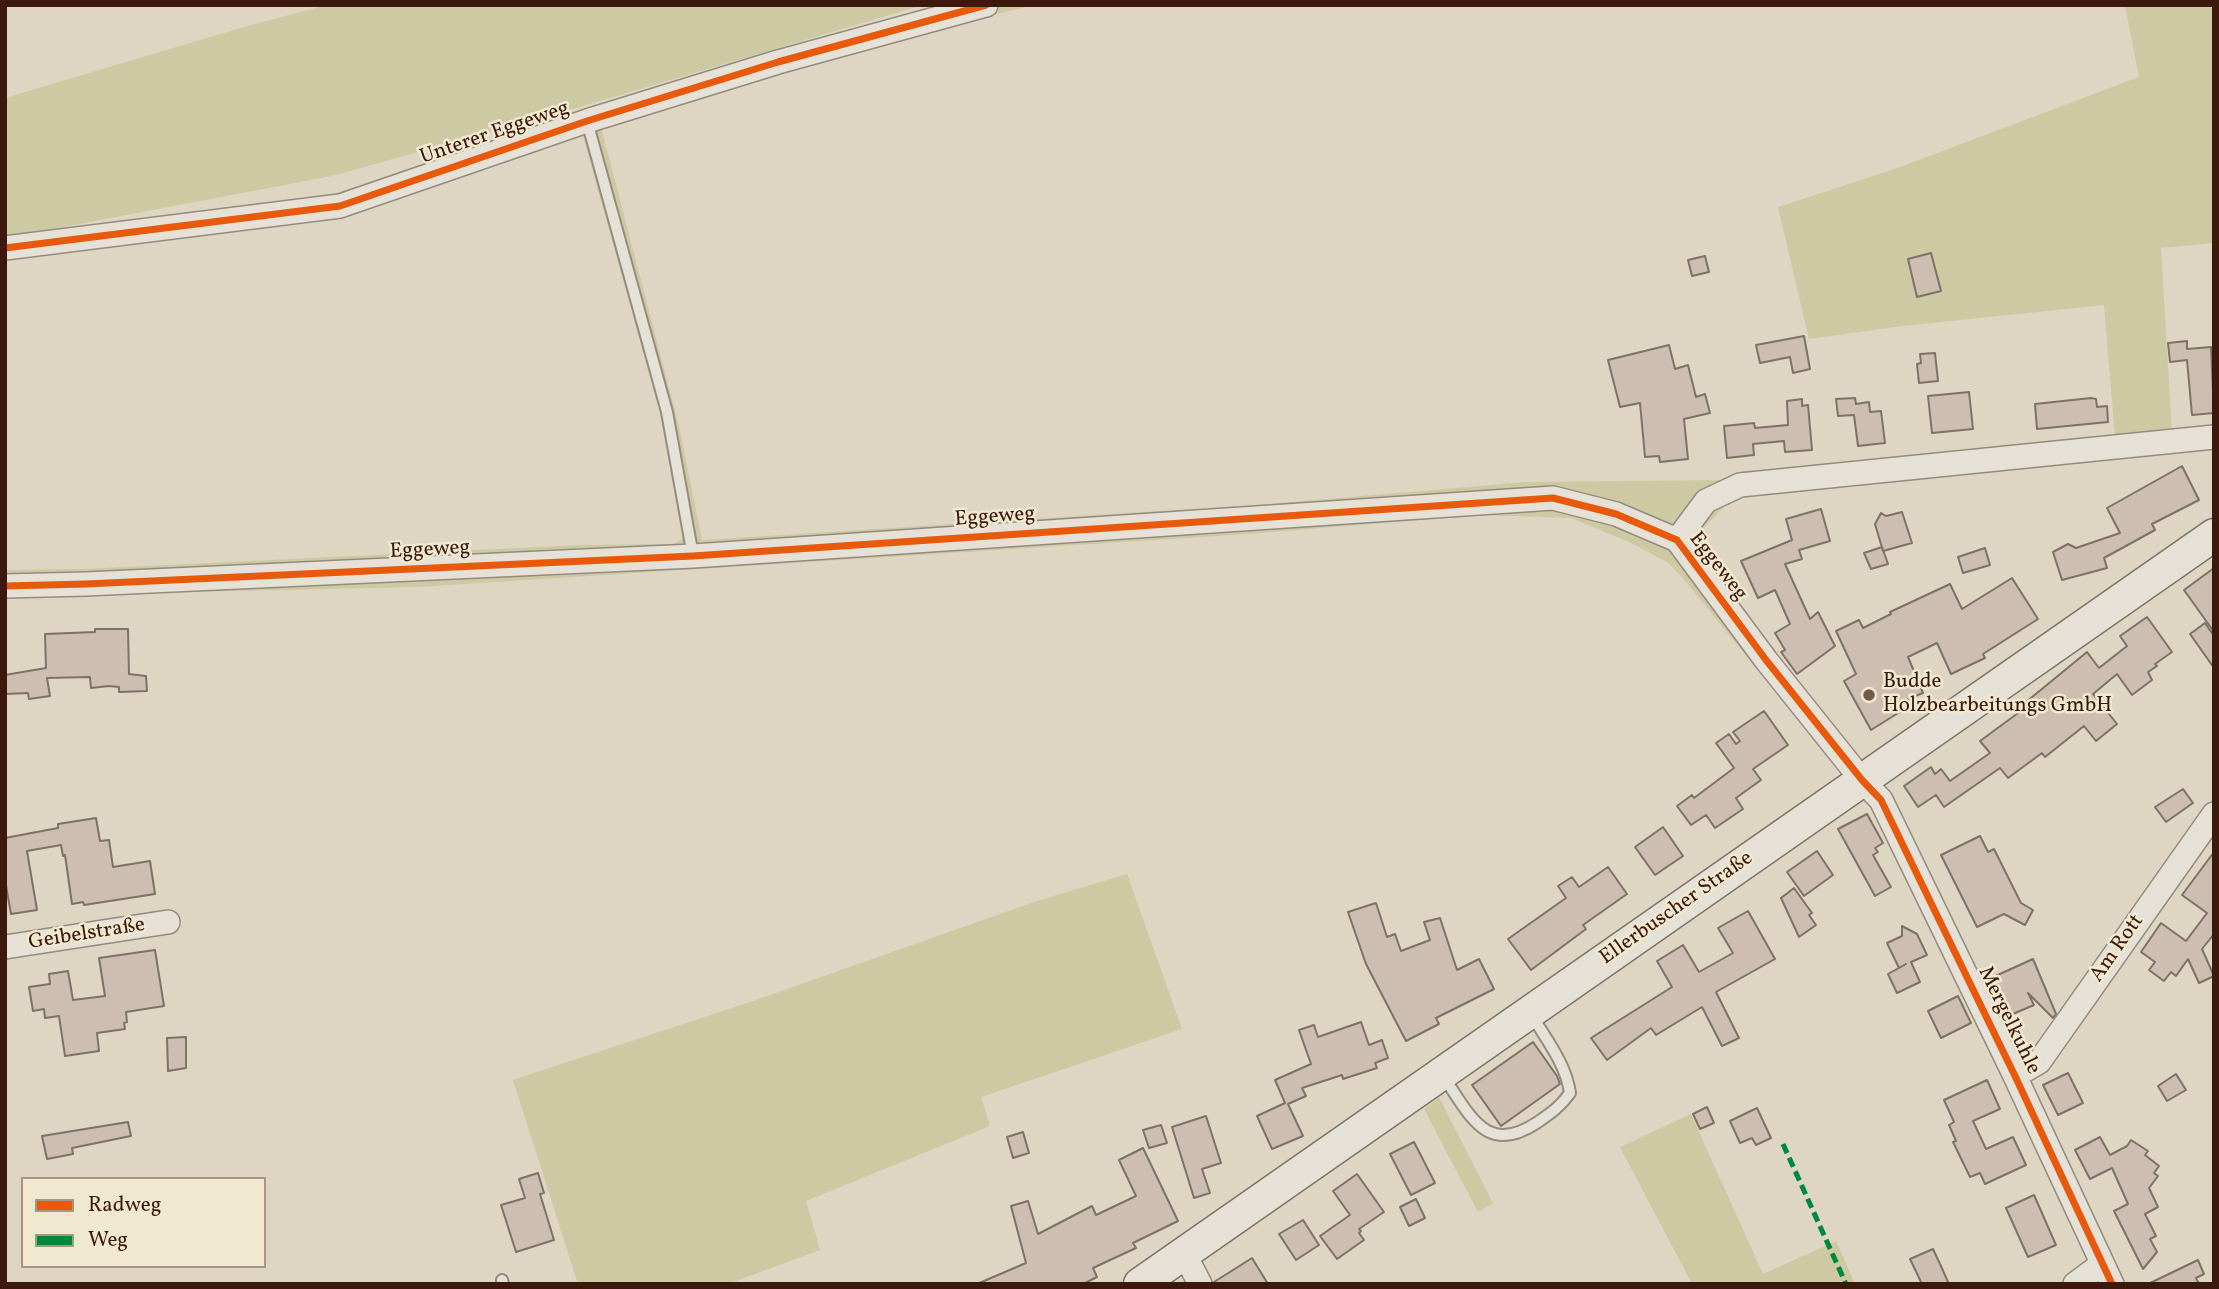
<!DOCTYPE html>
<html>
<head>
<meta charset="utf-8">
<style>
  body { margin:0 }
  #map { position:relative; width:2219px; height:1289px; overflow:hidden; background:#ded6c2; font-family:Vollkorn,serif }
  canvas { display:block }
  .frame { position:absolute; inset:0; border:7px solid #3c190c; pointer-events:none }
  .legend { position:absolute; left:21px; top:1177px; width:245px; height:91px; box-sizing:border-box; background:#f1e8d0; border:2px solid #a99582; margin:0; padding:9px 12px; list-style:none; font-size:21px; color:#3c190c }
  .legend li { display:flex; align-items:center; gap:14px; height:35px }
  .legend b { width:35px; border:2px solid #a99582 }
</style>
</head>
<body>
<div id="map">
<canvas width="2219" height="1289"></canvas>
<div class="frame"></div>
<ul class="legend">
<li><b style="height:9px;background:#e8590c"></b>Radweg</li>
<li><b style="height:9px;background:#00873e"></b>Weg</li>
</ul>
</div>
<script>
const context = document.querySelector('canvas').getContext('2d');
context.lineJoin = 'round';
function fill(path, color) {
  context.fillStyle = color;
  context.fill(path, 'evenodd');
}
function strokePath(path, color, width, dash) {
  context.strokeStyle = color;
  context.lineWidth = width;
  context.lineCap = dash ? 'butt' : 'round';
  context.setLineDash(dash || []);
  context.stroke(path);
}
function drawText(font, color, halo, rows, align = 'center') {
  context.font = font + ' Vollkorn,serif';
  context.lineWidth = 5;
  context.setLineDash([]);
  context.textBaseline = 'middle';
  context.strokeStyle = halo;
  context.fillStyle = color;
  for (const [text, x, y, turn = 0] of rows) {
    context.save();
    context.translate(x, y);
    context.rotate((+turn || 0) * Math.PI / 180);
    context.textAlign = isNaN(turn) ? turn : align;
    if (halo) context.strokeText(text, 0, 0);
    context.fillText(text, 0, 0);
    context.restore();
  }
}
fill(new Path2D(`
  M327,5H923L583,106L332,176L5,238V98L244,27Z
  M955,5H1035L916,33L600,123L679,426L702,540L1269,504L1526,482L1733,480C1731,487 1730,496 1727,502C1712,526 1698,519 1701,555L1785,665L1765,679L1682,577L1667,562L1629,542L1571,518L1484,515L1248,534L417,587L5,596V570L83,569L582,545L674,544L683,538L660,412L581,129L416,193L332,216L5,260V239L336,193L585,109L775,53Z
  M2125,5H2214V243L2161,248L2172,433L2115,436L2104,305L1903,326L1809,339L1778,207L1892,170L2139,77Z
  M1127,874L1182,1029L981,1097L990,1126L806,1201L820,1250L728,1284H578L513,1080L753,1001L1037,901Z
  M1439,1097L1493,1203L1478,1212L1424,1109Z
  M1691,1114L1763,1274L1836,1241L1855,1284H1692L1620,1147Z`), '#ccc9a3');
const building = new Path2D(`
  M1931,253L1941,291L1917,297L1908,259Z
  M1705,256L1709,272L1692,276L1688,260Z
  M1804,336L1810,369L1793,373L1790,357L1760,363L1756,345Z
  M2187,341V349L2211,347L2214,413L2192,415L2187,360L2170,362L2168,343Z
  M1669,345L1675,369L1688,365L1696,397L1705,394L1710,413L1684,419L1688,459L1660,462L1659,456L1645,457L1640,403L1620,407L1608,360Z
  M1935,353L1938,381L1919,383L1917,364L1921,363L1920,354Z
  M1969,392L1973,429L1932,433L1928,396Z
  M1855,398L1856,404L1869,402L1870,412L1881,411L1885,443L1858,446L1854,415L1838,416L1836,399Z
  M2091,398L2096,399L2097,407L2107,406L2108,422L2037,429L2035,404Z
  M1802,399V406L1808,405L1812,450L1785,452L1784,441L1753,444L1754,455L1727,458L1724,426L1754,423L1755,428L1788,425L1787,401Z
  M2182,466L2199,500L2152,524L2155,530L2104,558L2107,568L2062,580L2053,552L2068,544L2076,548L2120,533L2107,508Z
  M1821,509L1830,541L1799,550L1802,559L1785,564L1810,619L1818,612L1835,646L1797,674L1781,652L1785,650L1775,633L1790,624L1775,590L1758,598L1741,561L1792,540L1786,519Z
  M1902,512L1912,543L1883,551L1875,524L1881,513L1886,516Z
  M1882,547L1888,564L1871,569L1864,553Z
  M1985,548L1990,565L1963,573L1958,557Z
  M2214,568V632L2184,590Z
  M2012,578L2038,619L1983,654L1985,658L1951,674L1937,643L1908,657L1923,693L1908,699L1911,705L1871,730L1844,681L1856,674L1836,631L1859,620L1863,628L1891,614L1890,612L1950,584L1962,609Z
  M2147,617L2172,652L2155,664L2157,666L2148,672L2152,680L2132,695L2117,674L2093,694L2117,724L2096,741L2084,726L2045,757L2042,753L2008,778L2000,768L1944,807L1936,795L1918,807L1904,786L1931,767L1935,774L1941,769L1950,781L1990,753L1980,741L2029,705L2026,702L2087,652L2099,668L2127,646L2120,636Z
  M2205,623L2214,636V668L2190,634Z
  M95,629H128L129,674L146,676L147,691L119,692V687L109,686L91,688L90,677L47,678L50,696L29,699L28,693L5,694V675L46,668L45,634L95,632Z
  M1764,711L1788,745L1753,769L1761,780L1736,798L1743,809L1715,828L1706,815L1691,825L1677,806L1692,795L1694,798L1734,768L1716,743L1729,734L1736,744L1740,741L1733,732Z
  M2183,789L2193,803L2166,822L2155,807Z
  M1867,814L1883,843L1875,848L1878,852L1873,855L1891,887L1875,896L1838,829Z
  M96,818L100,841L109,840L113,867L150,861L155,894L84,905L83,902L72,904L65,855L63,856L61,845L27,851L37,910L11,914L5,880V838L58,828V824Z
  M1663,827L1683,856L1655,875L1635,847Z
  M1980,836L1988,852L1994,849L2021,903L2033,910L2025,925L2004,914L1977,927L1941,855Z
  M1817,851L1833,875L1804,896L1787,872Z
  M2214,852V934L2202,949L2214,976L2199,983L2188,959L2176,976L2171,972L2164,981L2149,970L2155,962L2141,952L2161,923L2186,941L2207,913L2182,895Z
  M1608,867L1627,894L1583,925L1586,929L1531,970L1508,939L1566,898L1558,886L1572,877L1579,887Z
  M1794,888L1812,913L1809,915L1816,925L1799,937L1781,898Z
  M1376,903L1387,937L1395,934L1401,951L1430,940L1424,922L1440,918L1457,970L1479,959L1494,989L1436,1018L1439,1024L1406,1041L1366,964L1348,912Z
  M1748,911L1775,959L1716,992L1739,1038L1722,1046L1702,1007L1656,1035L1651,1028L1607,1060L1591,1038L1672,987L1657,961L1683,945L1699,972L1733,953L1718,928Z
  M1902,926L1917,934L1927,955L1911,962L1920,982L1897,993L1888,974L1906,964L1899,968L1887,943L1902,936Z
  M155,950L164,1006L126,1012L127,1022L124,1023L125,1029L97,1033L99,1051L65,1056L59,1016L45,1018L44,1009L33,1011L29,987L50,984L49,974L68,971L73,1000L105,996L99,958Z
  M2033,959L2056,1014L2053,1018L2028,993L2034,1005L2008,1016L1991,978Z
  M1958,996L1971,1023L1941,1038L1928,1011Z
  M1361,1022L1369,1045L1382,1040L1388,1058L1375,1063L1377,1068L1343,1079L1342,1075L1302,1088L1306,1096L1288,1104L1303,1136L1272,1149L1257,1116L1285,1103L1275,1080L1311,1064L1299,1030L1314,1025L1318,1037Z
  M186,1037V1068L168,1071L167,1038Z
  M1533,1042L1557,1076L1560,1084L1501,1126L1472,1085Z
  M2068,1073L2083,1103L2058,1115L2043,1085Z
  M2176,1074L2186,1090L2167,1101L2158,1086Z
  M1987,1080L2000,1109L1973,1121L1986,1149L2013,1137L2026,1165L1985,1184L1980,1173L1970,1177L1953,1142L1956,1141L1949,1125L1954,1122L1944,1100Z
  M1707,1107L1714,1123L1700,1129L1693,1114Z
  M1757,1108L1771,1138L1756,1145L1752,1138L1740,1143L1730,1121Z
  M1206,1116L1221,1163L1202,1169L1210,1193L1194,1198L1172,1127Z
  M128,1122L131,1136L72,1148L73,1154L47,1159L42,1136Z
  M1161,1125L1167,1143L1149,1148L1143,1130Z
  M1023,1132L1029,1153L1013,1158L1007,1137Z
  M2100,1137L2110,1155L2127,1146L2131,1140L2148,1151L2145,1155L2159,1166L2154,1173L2158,1176L2149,1188L2158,1207L2145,1214L2156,1236L2150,1239L2157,1252L2143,1269L2114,1211L2128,1204L2112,1168L2090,1179L2075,1150Z
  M1414,1142L1435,1183L1411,1195L1390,1154Z
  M1143,1148L1178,1221L1133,1243L1136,1248L1093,1268L1097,1277L1083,1284H977L1026,1263L1011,1206L1028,1201L1038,1234L1092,1206L1096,1215L1136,1196L1119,1160Z
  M538,1173L544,1193L540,1194L554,1240L516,1252L501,1205L525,1198L519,1179Z
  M1357,1174L1384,1212L1359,1229L1361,1231L1359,1233L1364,1240L1337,1259L1320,1236L1350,1215L1333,1191Z
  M2034,1195L2056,1245L2028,1257L2006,1208Z
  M1416,1199L1425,1218L1409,1226L1400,1207Z
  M1303,1220L1319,1245L1296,1260L1279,1234Z
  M1933,1249L1940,1264L1949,1284H1922L1910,1259Z
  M1252,1258L1268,1284H1214V1282Z
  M2198,1260L2204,1274L2196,1278L2199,1284H2148Z`);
fill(building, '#cdbeb1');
strokePath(building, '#7c7267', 2);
const lane = new Path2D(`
  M587,121L667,412L693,556
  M1443,1076C1470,1115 1486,1157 1538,1122C1551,1113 1561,1106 1570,1093C1566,1064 1546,1039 1531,1014
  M502,1280L503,1284`);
const street = new Path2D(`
  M5,248L340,206L587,121L778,62L986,5
  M1677,540L1706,501L1740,485L2214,437
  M5,586L86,584L693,556L1553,498L1616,514L1677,540L1766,660L1862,780L1881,800L2015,1076L2112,1284
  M5,947L168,922
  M2015,1076L2039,1062L2214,814
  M1184,1253L1200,1284
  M2075,1284L2102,1264`);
const secondary = new Path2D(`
  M1140,1284L2214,535`);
strokePath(lane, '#948b7e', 14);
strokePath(street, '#948b7e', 26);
strokePath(secondary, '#7c7267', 35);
strokePath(lane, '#e5e1d7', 10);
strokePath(street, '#e5e1d7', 23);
strokePath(secondary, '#e5e1d7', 32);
strokePath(new Path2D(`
  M1783,1144L1846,1284`), '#00873e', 5, [10, 5]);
strokePath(new Path2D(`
  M5,248L340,206L587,121L778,62L986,5
  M5,586L86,584L693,556L1553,498L1616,514L1677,540L1766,660L1862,780L1881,800L2015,1076L2112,1284`), '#e8590c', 7);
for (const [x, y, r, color] of [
  [1869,695,7,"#755b4c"]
]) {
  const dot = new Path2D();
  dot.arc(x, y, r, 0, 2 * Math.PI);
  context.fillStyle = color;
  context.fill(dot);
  strokePath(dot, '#f1e8d0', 2.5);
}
drawText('21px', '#3c190c', '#f1e8d0', [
  ["Unterer Eggeweg",495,134,-19],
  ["Eggeweg",995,518,-4],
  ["Eggeweg",430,551,-3],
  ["Eggeweg",1717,567,52],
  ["Ellerbuscher Straße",1677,909,-35],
  ["Geibelstraße",87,935,-9],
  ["Am Rott",2118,949,-55],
  ["Mergelkuhle",2008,1021,64]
]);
drawText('21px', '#3c190c', '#f1e8d0', [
  ["Budde",1883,683],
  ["Holzbearbeitungs GmbH",1883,707]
], 'left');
</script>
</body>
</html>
